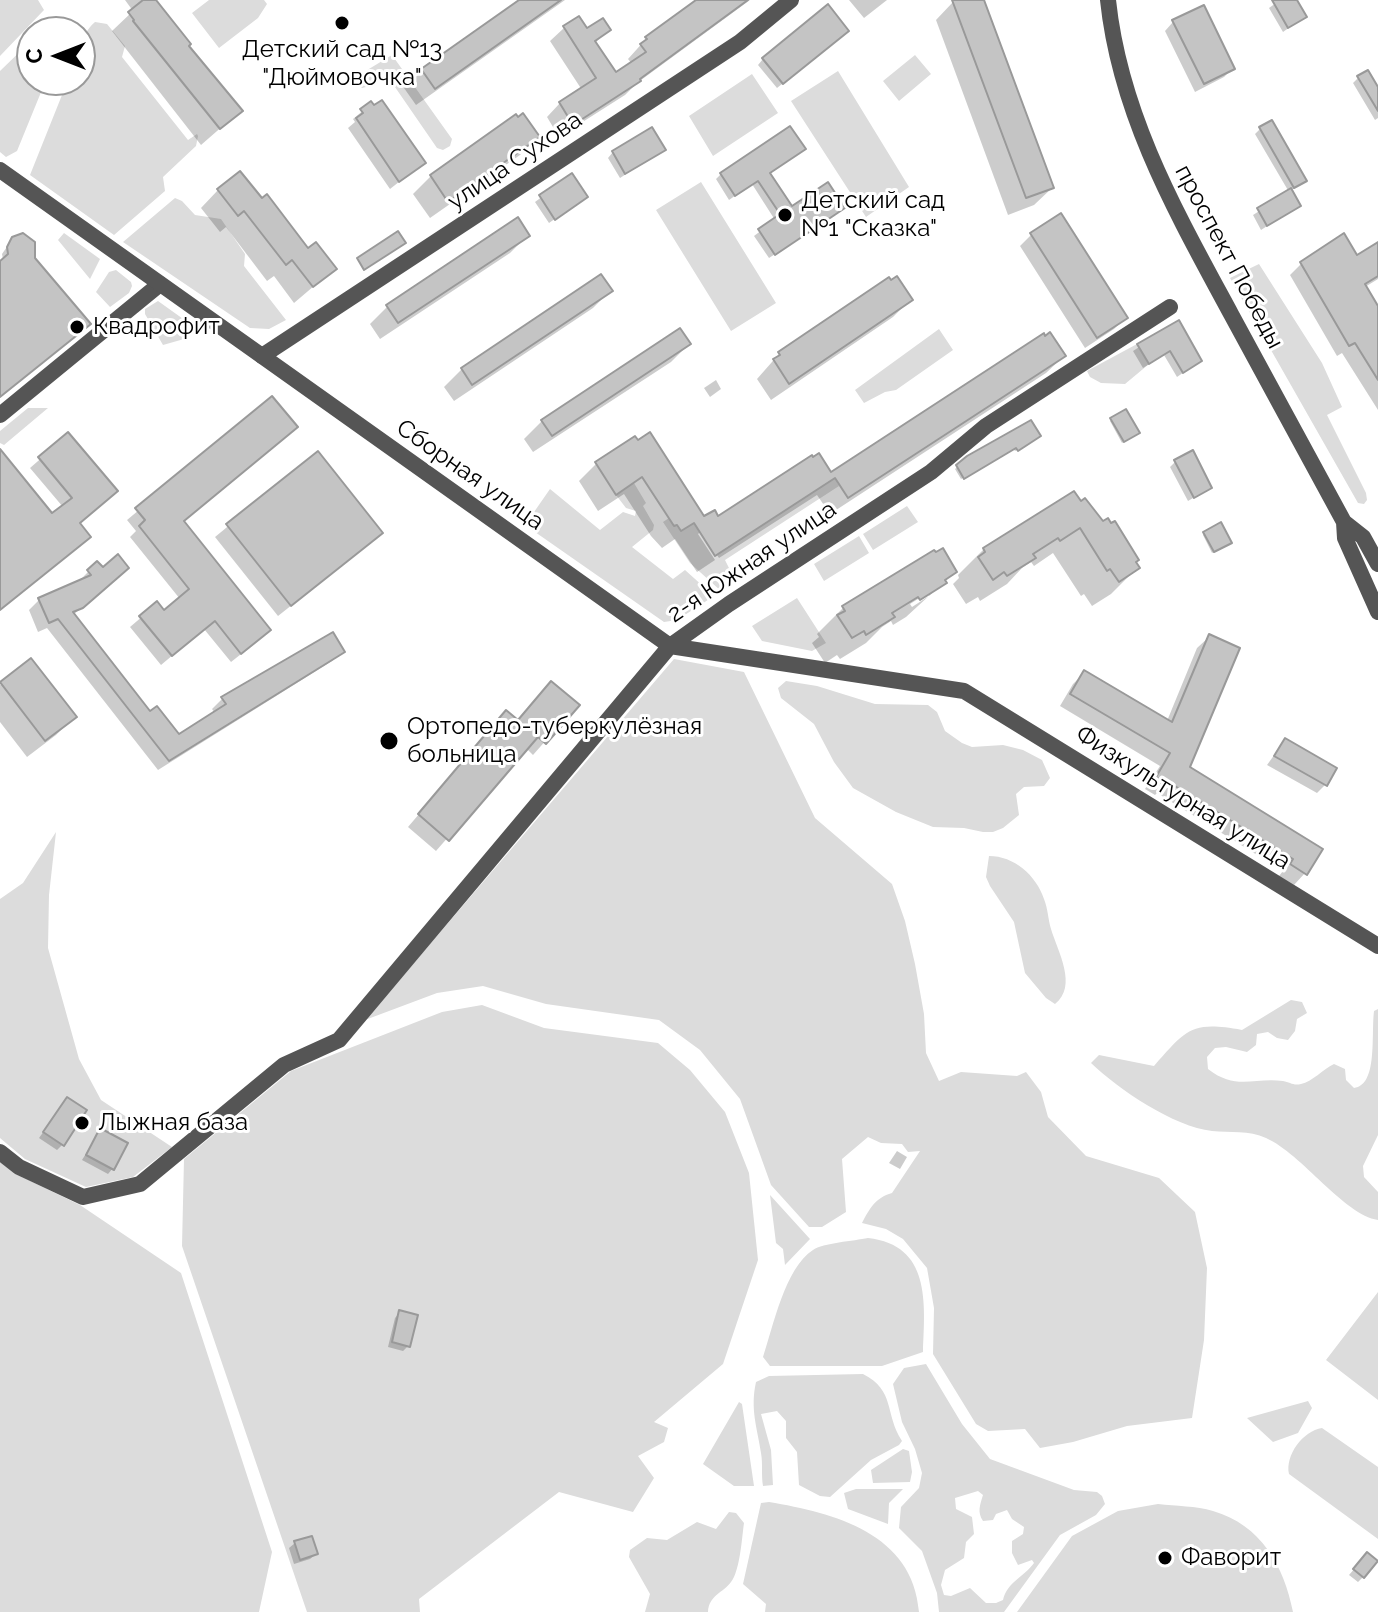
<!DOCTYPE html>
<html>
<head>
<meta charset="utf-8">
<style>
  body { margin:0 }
  #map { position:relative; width:1378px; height:1612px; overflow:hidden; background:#fff; font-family:Raleway,sans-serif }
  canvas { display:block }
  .north { position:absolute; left:16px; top:16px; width:80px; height:80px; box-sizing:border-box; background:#fff; border:2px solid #999; border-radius:50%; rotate:270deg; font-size:22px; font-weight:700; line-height:32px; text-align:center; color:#000 }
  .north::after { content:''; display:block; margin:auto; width:28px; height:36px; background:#000; clip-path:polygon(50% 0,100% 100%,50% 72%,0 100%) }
</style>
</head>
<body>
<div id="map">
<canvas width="1378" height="1612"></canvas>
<div class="north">С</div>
</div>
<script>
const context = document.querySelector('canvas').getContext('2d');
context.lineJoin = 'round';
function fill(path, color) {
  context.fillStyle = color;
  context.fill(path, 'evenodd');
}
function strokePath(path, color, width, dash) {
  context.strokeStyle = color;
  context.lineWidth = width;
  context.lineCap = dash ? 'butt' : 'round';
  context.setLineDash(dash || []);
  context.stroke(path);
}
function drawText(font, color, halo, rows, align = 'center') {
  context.font = font + ' Raleway,sans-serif';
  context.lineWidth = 6;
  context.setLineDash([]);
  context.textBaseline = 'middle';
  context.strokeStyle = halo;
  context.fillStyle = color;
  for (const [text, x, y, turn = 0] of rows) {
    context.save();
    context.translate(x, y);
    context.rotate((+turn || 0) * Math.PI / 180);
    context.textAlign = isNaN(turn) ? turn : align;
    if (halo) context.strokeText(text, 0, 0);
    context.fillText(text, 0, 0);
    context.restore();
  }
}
fill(new Path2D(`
  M0,0H38L44,10L0,56Z
  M209,0H264L267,4L258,18L219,48L192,13Z
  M95,22L107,24L125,46L122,57L188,140L197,134L198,136L196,146L163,177L165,191L114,235L30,175L68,80H80C80,60 78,36 95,22Z
  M32,40V80H46L17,151L6,157L0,152V71Z
  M392,55L452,139L450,146L443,150L437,148L386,74L366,87L362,88L357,84L359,75Z
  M915,55L931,74L899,101L883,81Z
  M838,71L909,187L866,217L791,101Z
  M752,74L778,113L713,156L689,116Z
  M701,182L776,303L731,331L656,210Z
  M175,198L182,201L195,215L221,219L245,254L244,266L286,320L269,329L250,328L123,242Z
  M64,233L100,259L90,279L58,240Z
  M1259,264L1322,363L1342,407L1327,415L1366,493L1367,500L1364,504L1358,503L1230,278Z
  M116,270L131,282L132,286L129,293L110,307L96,292L109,272Z
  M158,301L186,321L189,331L184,339L163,345L145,314V309Z
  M939,329L953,350L896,390L885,392L864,403L855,390Z
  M1137,344L1149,364L1125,384L1101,383L1090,377L1087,371Z
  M28,408H48L4,445L0,443V431Z
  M835,478L839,486L725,560L730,570L721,591L690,563L663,522L669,518L681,531L694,523L715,556Z
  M634,483L646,503L643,506L654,525L653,530L632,547L673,579L685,570L714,596L677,620L664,622L525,525L550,489L600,530L623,512L635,516L636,511L626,508L616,495Z
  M907,506L918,522L873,550L863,534Z
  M859,536L869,553L824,581L814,564Z
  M797,598L826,643L812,651L762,641L752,626Z
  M674,659L744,672L815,818L892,884L905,921L915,964L924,1014L926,1053L939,1081L961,1072L1017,1076L1026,1072L1041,1092L1048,1117L1086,1156L1159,1178L1195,1212L1207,1268L1204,1340L1192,1418L1127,1426L1073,1442L1040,1448L1025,1429L988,1431L976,1424L933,1354L934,1308L927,1268L903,1239L886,1229L862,1223C870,1208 875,1198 892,1193L920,1151L908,1152L902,1144L881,1143L868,1137L842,1159L846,1212L822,1227H809L771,1185L740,1099L700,1050L659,1020L546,1004L483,986L437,993L365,1020Z
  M786,681L817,686L875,704L928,705L937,712L945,731L962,743L972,747L1003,745L1023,750L1042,760L1050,778L1044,786L1024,787L1016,794L1019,815L1003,828L993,832H983L964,828L933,827L896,812L853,788L834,762L814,724L781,698L778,688Z
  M56,832L49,895L48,948L79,1059L101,1100L172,1147L133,1177L86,1187L25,1159L0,1138V899L23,883Z
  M989,856C1014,856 1036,875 1044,899C1048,909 1048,919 1051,929C1058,952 1078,986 1055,1004L1046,998L1025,973L1014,922L990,886L986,877Z
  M1291,1000L1302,1002L1307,1013L1297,1019L1295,1031L1288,1040L1277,1038L1268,1032L1257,1034L1256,1045L1247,1052L1226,1047L1215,1048L1207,1057L1208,1069C1236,1091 1254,1077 1283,1081C1290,1082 1293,1086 1301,1084C1312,1082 1323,1069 1334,1064L1345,1069L1346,1080L1354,1088C1378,1085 1371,1036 1374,1011L1378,1009V1135L1363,1166L1364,1177L1378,1192V1220C1344,1215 1302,1154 1266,1138C1249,1130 1230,1133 1212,1131C1174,1127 1118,1089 1091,1063L1099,1055L1154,1066C1187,1029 1191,1021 1242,1030Z
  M482,1005L544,1028L658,1043L690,1070L725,1112L749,1173L758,1260L723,1364L654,1422L668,1428L664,1442L638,1456L654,1478L633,1512L559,1492L419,1599L420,1612H307L182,1246L184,1159L291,1071L442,1012Z
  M0,1162L16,1174L80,1205L181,1273L272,1552L259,1612H0Z
  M770,1195L810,1239L785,1265L783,1249L776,1243Z
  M868,1238C931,1245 925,1303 923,1352L882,1366H770L763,1357C773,1327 785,1268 813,1250C823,1243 854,1241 868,1238Z
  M1378,1292V1400L1326,1360Z
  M926,1364L962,1424L990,1459L1074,1490L1097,1492L1102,1496L1105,1504L1096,1515L1060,1535L1004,1612H939L937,1593L922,1551L899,1528L901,1507L919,1488L922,1473L915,1449L902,1422L893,1384L904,1368ZM978,1491L983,1495C980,1505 977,1512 983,1521L993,1520L996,1514L1007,1510L1012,1519L1024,1527L1023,1534L1012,1541V1553L1018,1565L1032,1560L1034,1563C1025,1576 1007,1582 1003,1600L996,1603H986L970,1588L951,1596L944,1595L941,1585L945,1570L964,1558L966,1542L974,1534L972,1517L956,1509L955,1498Z
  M863,1374C896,1391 884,1413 902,1441L899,1445L871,1460L830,1497L820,1496L799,1485L797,1452L786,1438V1421L777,1411L761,1414L771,1450L773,1485L763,1486C761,1475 763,1464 761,1453C757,1427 750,1409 756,1382L769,1376Z
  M1308,1401L1312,1408L1298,1433L1273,1442L1247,1418Z
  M739,1402L742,1404L754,1486H734L703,1464Z
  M1322,1428L1378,1467V1539L1289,1474C1285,1455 1303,1431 1322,1428Z
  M903,1449L909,1451L912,1472L910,1482L873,1483L871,1470Z
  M856,1489H903L889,1503L888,1524L848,1509L844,1493Z
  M769,1502C834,1513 913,1533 919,1612H765L766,1604L743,1584L761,1503Z
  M1158,1504C1176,1506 1196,1506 1213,1511C1261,1525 1284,1566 1293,1612H1017L1072,1536L1118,1511Z
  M729,1512L736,1513L744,1523C742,1537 740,1571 731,1582C723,1593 709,1595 708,1612H645L650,1594L629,1557L630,1550L647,1538L667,1540L697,1522L716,1529Z`), '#dcdcdc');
fill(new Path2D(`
  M125,0H154L187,46L240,111L201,145L112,31L133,11Z
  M522,0H565L416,105L404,88L422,71Z
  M699,0H750L637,83L625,95L559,137L547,117L560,103L582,90L550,41L564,28L579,18L587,31L608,30L595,43L615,75L632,64L628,59L646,39Z
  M849,0H887L864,18Z
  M959,0H982L1052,188L1034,205L1008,215L936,20L953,2Z
  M1280,0H1294L1304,17L1283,32L1269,8Z
  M1173,22L1233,68L1224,77L1195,92L1165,31Z
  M842,36L777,88L758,65L763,59Z
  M1358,78L1378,91V118L1375,120L1353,83Z
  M371,104L423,163L390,189L348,128L355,122L353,119Z
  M1260,129L1305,181L1290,191L1298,206L1261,230L1253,215L1289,192L1255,134Z
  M538,137L520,155L430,218L413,194L431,176Z
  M663,150L620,178L608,158L613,152Z
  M721,174H768L792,209L838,213L769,258L754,236L775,220L752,184L729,200L716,179Z
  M571,175L586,197L549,223L535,202Z
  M218,190L261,201L308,251L334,269L294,303L274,276L267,281L226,227L220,232L201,208Z
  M1032,234L1125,318L1114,329L1085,348L1020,246Z
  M528,235L510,253L380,339L370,324L388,306Z
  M13,238L33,259L0,396V264L4,265L2,254Z
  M1378,245V279L1365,287L1378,310V410L1342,353L1337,356L1290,275L1301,264L1357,258Z
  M610,291L593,308L454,401L444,387L462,369Z
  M910,300L893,317L771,400L757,379L779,354Z
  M1178,322L1200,361L1177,377L1164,355L1143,368L1133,351Z
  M1044,338L1064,356L1046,373L830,514L817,495L719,558L701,531L698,534L715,560L697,572L675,539L662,548L651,536L624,494L598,511L579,481L596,464L635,439L704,519H718L830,475Z
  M689,344L671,362L533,452L524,439L542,421Z
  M716,380L721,389L710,397L704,388Z
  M272,399L182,521L259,640L231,662L204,629L161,665L130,627L157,604L164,613L180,599L130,537L136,531L127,520Z
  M1112,419L1135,435L1122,443L1110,421Z
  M68,435L78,524L0,609V452L52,516L63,507L30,468Z
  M1037,438L1015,451L1013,448L961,479L955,469L968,458Z
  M317,453L369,544L278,616L215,537Z
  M1175,462L1210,488L1188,501L1170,467Z
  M1074,494L1137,568L1111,594L1092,606L1084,594L1081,596L1053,553L1034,566L1031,562L1022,568L1007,584L980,601L978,597L966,604L953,584L959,578L958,575L984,549Z
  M1205,533L1227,545L1212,553L1203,535Z
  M934,552L955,572L906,617L893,625L891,621L882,627L866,643L840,659L837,655L825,663L812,643L819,637L817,634L843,608ZM929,592V596L912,607L910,604Z
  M102,570L116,578L73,615L150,714L178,737L215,713L212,709L222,699L343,651L332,661L158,770L47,628L38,632L29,610L39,600L77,583L88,572Z
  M1209,637L1188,768L1320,850L1305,873L1294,885L1279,876L1283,871L1157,793L1155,795L1145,789L1160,766L1060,706L1073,684L1085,672L1167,721L1197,648Z
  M31,661L74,717L56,735L27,757L0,722V685Z
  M577,705L533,755L526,748L436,851L408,827L495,725L517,722Z
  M1285,740L1325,785L1317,793L1267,765Z
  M67,1099L62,1145L57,1150L39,1138Z
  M100,1131L113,1168L108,1174L82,1160Z
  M897,1151L907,1157L900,1169L889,1163Z
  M400,1312L408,1346L403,1351L388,1347L395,1318Z
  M311,1538L316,1554L310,1559L294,1564L289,1548L295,1543Z
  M1362,1560L1363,1577L1358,1582L1349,1575Z`), '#0003');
const building = new Path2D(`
  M143,0H156L191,44L189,46L243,111L220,129L133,21L134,20L128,12Z
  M519,0H561L435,89L421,69Z
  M696,0H748L640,79L641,81L573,125L559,102L596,78L563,26L579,16L587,28L603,18L611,30L595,41L616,72L646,52L640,44L647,39L645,37Z
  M952,0H984L1054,188L1026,198Z
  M1272,0H1297L1307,17L1288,28Z
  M828,4L849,31L783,84L762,58Z
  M1204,5L1235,69L1204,84L1172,20Z
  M1368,70L1378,87V111L1357,76Z
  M382,100L426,163L399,182L356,118L363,113L360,109L371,101L374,105Z
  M523,113L540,137L448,202L430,175L516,114L518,117Z
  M1272,120L1307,181L1294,188L1259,127Z
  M790,126L806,149L770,173L792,206L828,182L845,208L775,255L758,229L780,214L758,181L735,196L720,173Z
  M652,127L666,150L625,174L612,151Z
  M240,171L262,198L267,194L308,248L316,242L337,269L313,287L292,260L286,265L244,211L238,216L217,189Z
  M572,173L588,197L555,220L539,195Z
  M1291,188L1301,206L1267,226L1257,208Z
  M1061,213L1128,318L1097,338L1030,233Z
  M518,217L530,236L398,323L386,305Z
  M398,231L406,243L364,270L357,258Z
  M23,233L35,242V258L91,324L0,397V261L8,254L7,247L12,237Z
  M1344,233L1357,255L1378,242V276L1365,284L1378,306V380L1355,343L1349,346L1300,262Z
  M601,274L613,291L472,385L461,368Z
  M897,276L913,300L789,384L773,359L780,355L778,352L889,277L891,280Z
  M1179,320L1202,361L1183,373L1170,351L1149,364L1137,344Z
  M680,328L691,344L552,436L541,420Z
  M1050,332L1066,356L848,498L835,478L715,556L694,523L681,531L677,525L674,526L642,477L616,495L595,462L635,436L638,440L650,432L704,516L715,510L718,516L812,455L813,457L819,453L831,472L1044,333L1045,336Z
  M272,396L298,427L184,521L271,630L241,654L215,621L172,656L139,616L157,601L164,610L189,589L139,526L145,520L135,508Z
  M1126,409L1140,433L1124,442L1110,418Z
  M1031,420L1041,436L1018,451L1016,448L964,479L956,465L967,456Z
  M68,432L118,491L80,523L91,537L0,610V449L52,513L72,498L38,457Z
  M1193,450L1212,488L1194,498L1174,460Z
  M318,451L383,533L291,606L226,524Z
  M1074,491L1081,501L1085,498L1103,521L1108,518L1111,523L1115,521L1139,560L1136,562L1140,568L1119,582L1110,569L1107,571L1080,528L1060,541L1058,538L1033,554L1036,558L1007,576L1004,572L993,580L978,557L985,552L983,548Z
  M1221,522L1232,543L1214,552L1203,532Z
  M943,548L957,572L945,580L947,583L920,600L918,597L892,613L895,617L866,635L864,631L852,638L837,615L845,611L842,606L934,550L936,552Z
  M118,554L129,568L83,608L73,612L150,711L157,706L179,734L226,704L221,697L333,632L345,652L169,761L58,619L49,623L38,598L91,575L87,570L97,561L103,567Z
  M1209,634L1240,648L1190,767L1323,849L1307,875L1290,864L1293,859L1170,783L1169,785L1156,777L1170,753L1070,694L1084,670L1172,722Z
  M31,658L77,717L45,741L0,682Z
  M551,681L580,705L546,744L538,737L449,841L418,814L506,710L518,720Z
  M1285,738L1337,768L1327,786L1274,756Z
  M67,1097L87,1110L64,1146L43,1132Z
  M100,1128L128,1143L114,1170L86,1155Z
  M399,1310L418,1315L410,1347L392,1342Z
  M312,1536L318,1554L300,1560L294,1541Z
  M1367,1552L1378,1561L1364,1578L1353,1569Z`);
fill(building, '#c4c4c4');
strokePath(building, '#999', 2);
strokePath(new Path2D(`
  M262,356L670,646L964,691L1378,946
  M0,415L160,284
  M0,1152L19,1167L83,1197L140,1184L284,1065L339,1040L670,646L729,604L931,472L986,426L1170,307`), '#555', 16);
strokePath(new Path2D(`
  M1108,0C1120,115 1177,214 1231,314C1269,383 1306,453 1344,522L1363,537L1378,564
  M0,170L262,356L740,42L791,0
  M1344,522L1345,538L1378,612`), '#555', 16);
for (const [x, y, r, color] of [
  [342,23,8,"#000"],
  [785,215,8,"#000"],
  [77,327,8,"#000"],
  [389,741,10,"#000"],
  [82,1123,8,"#000"],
  [1165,1558,8,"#000"]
]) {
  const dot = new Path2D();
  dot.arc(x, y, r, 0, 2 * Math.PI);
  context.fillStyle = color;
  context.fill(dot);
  strokePath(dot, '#fff', 3);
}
drawText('24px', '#000', '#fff', [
  ["Детский сад №13",342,50,"center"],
  ["\"Дюймовочка\"",342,78,"center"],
  ["Детский сад",801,201],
  ["№1 \"Сказка\"",801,229],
  ["Квадрофит",93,327],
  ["Ортопедо-туберкулёзная",407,727],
  ["больница",407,755],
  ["Лыжная база",98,1123],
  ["Фаворит",1181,1558]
], 'left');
drawText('24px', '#000', '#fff', [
  ["улица Сухова",515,161,-34],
  ["проспект Победы",1229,257,62],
  ["Сборная улица",470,475,35],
  ["2-я Южная улица",752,562,-34],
  ["Физкультурная улица",1183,798,32]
]);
</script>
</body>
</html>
